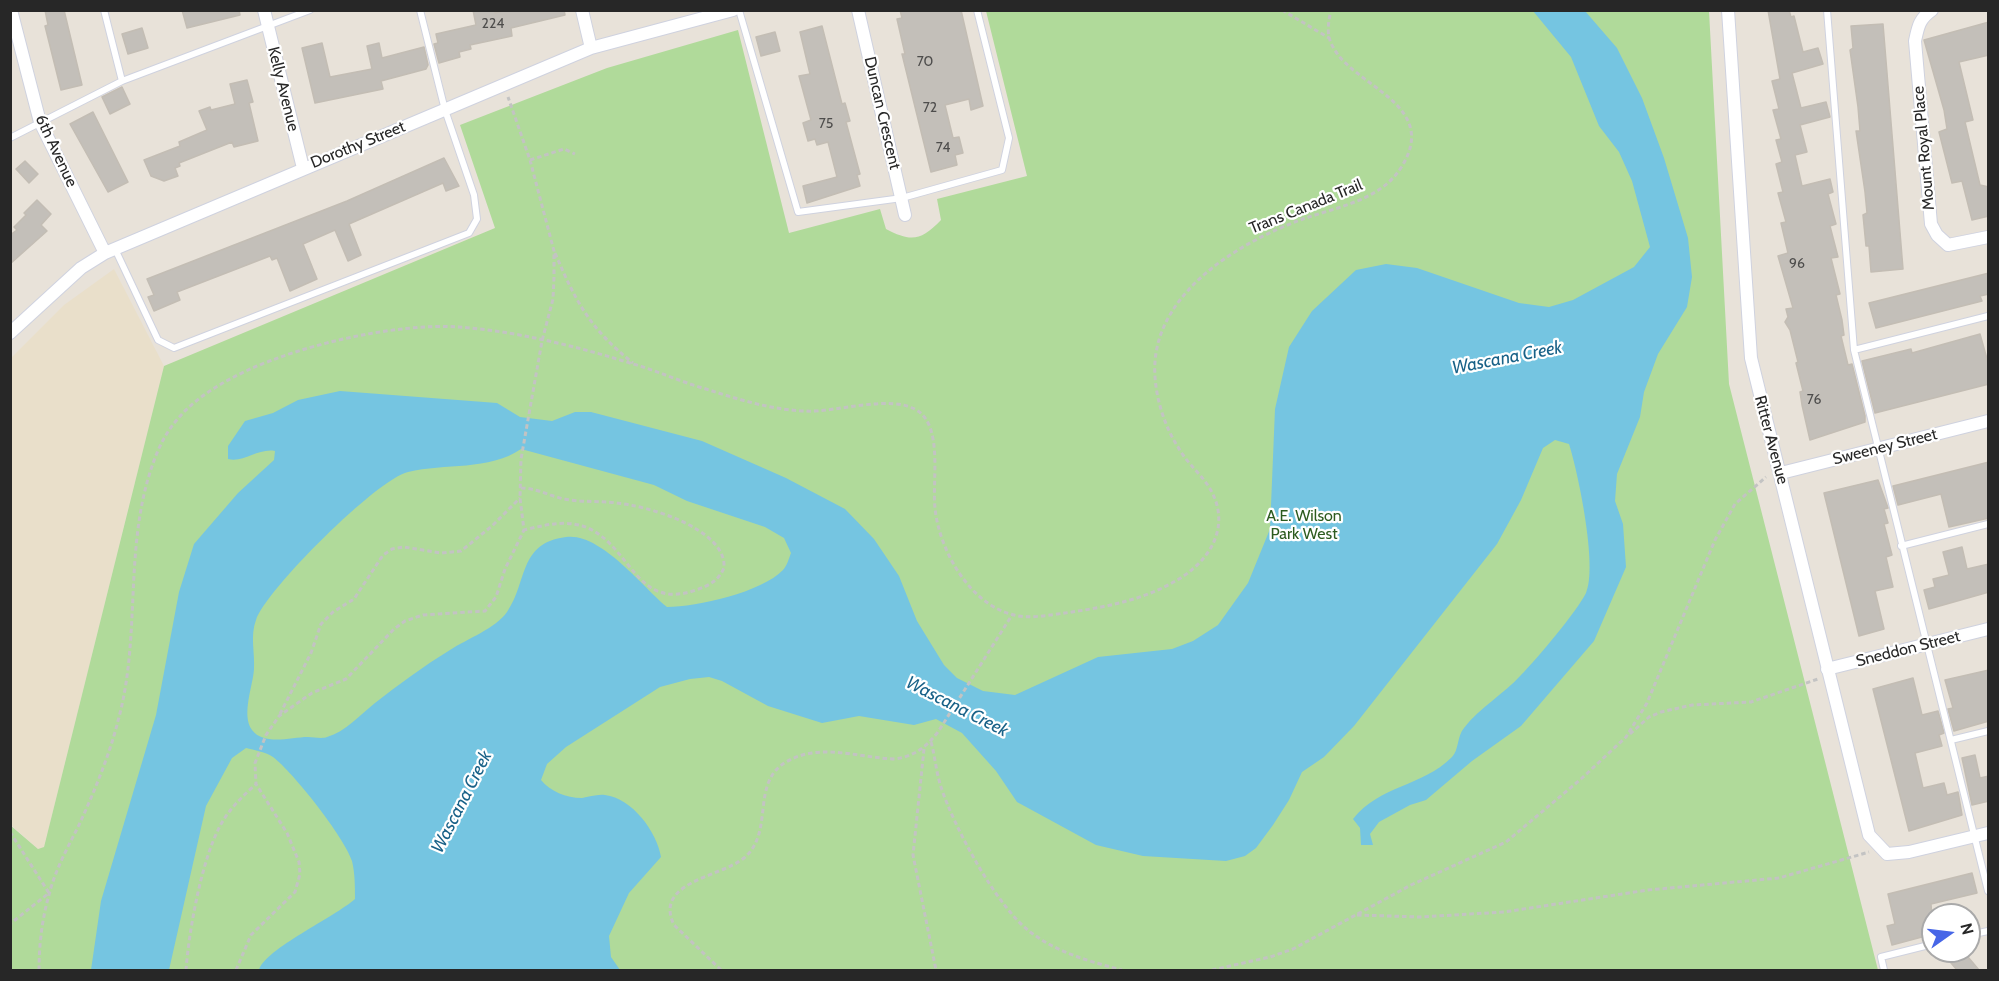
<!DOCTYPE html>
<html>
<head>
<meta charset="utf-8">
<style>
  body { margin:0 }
  #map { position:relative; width:1999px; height:981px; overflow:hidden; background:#e8e2d9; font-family:Cabin,sans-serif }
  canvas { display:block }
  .frame { position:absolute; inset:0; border:12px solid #272727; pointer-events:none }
  .north { position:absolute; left:1921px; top:903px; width:60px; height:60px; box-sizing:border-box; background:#fff; border:2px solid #a9a9a9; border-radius:50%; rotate:76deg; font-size:16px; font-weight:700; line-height:24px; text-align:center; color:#272727 }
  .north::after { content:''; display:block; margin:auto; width:21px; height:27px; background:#4766e7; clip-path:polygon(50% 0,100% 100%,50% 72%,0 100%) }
</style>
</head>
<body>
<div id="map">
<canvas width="1999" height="981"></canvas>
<div class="frame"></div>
<div class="north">N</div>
</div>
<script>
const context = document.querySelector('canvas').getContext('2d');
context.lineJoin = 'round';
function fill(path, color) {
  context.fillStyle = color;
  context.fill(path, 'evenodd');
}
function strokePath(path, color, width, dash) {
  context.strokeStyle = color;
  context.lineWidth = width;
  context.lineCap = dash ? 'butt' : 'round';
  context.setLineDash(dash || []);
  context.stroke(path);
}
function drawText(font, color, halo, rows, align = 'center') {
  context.font = font + ' Cabin,sans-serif';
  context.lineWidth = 4.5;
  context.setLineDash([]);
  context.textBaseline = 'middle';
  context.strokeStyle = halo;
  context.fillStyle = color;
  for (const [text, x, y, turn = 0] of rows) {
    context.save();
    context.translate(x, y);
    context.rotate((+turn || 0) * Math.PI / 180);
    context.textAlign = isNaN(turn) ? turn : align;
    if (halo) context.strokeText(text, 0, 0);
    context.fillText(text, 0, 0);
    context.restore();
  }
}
fill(new Path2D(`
  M114,269L164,366L44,847L38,849L11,825V358L64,305Z`), '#e9dfca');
fill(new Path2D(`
  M986,11H1709L1729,384L1878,970H11L10,825L38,849L44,847L164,366L495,228L460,125L607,68L738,30L789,233L880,209L886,229C911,242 921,241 941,220L937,199L1027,176Z`), '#b0da9a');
fill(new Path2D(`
  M1533,11H1585L1617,48L1642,98L1664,158L1688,238L1692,277L1687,307L1658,354L1644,392L1640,417L1617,474L1615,501L1623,524L1626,567L1594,641L1521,726L1472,761L1426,800L1410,805L1379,822L1370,834L1373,845H1361L1360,828L1353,819C1380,785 1422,787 1452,757C1459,750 1457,736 1464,728C1479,708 1504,694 1521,675C1537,659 1577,611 1586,593C1598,567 1578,472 1569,444L1555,440L1543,448L1521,500L1497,544L1354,726L1324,757L1302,772L1289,800L1273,825L1256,848L1245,856L1226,861L1143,856L1096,845L1017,802L996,771L962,733L936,719L914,725L859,716L822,723L768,706L722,681L709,677L690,679L660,687L566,747L547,764L541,780C550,791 566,798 582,798C589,797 597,794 605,795C632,798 657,832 661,857L629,893L609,936L611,957L620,970H259C265,949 335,917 355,899C355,886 355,874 352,861C345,838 293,772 273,757C266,752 254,750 246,748L232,758L206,806L169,970H91L101,901L156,715L179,592L194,544L238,493L274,460L275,451C258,448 244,463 228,459V446L245,421L273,413L298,400L340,391L497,403L520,417L552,421L575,412H591L702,441L786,478L845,509L874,539L899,576L917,621L944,665L957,678L983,691L1015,695L1098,657L1172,649L1193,641L1218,625L1248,583L1270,529L1275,409L1289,347L1312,311L1356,270L1386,264L1417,268L1519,303L1549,307L1573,300L1634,267L1650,247L1632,181L1619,152L1599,126L1571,57ZM521,449L654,485L687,501L765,527L784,538L791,553C789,558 787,566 783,570C762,592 697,607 667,607C642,586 600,532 566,537C518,543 528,582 507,612C496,628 467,639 450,650C424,666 399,684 375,703C361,714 345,732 327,737C322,739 314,737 308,737C291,737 264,746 252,730C241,715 253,686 254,669C255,652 250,636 256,620C266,590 377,479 408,472C445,463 489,471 521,449Z`), '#75c5e1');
const building = new Path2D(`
  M45,10H64L82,85L61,90L45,26L48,25Z
  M182,10H239L240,15L187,28Z
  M473,10H495V13L506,10H564L565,15L511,28L512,36L470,45L471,49L459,52L460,57L439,63L434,44L438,43L436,34L476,25Z
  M900,10H961L983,106L971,110L969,99L945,105L953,138L959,137L963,153L955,155L957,165L931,172L902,54H905L897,19L902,18Z
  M1768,10H1789L1791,17L1794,16L1803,52L1818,48L1823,64L1792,73L1801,108L1826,102L1830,117L1800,125L1807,152L1795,155L1802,186L1830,179L1833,192L1828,194L1836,224L1830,226L1838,257L1831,258L1840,294L1836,295L1842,320L1844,335L1841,336L1848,365L1852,364L1865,416V422L1810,440L1802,405L1800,392L1803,391L1796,363L1798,362L1790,330L1785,322L1788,317L1786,309L1793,308L1778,256L1788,253L1781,223L1786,222L1778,193L1783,192L1776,164L1782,162L1776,140L1781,139L1773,110L1779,109L1772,81L1780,79Z
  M1989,22V55L1959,62L1973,120L1965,122L1980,185L1989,187V216L1972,220L1962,181L1952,183L1939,132L1947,129L1944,110L1924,40Z
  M1883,24L1903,269L1871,272L1869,246H1866L1863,215L1867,213L1865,192L1856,131H1860L1858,107L1850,50L1853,48L1851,26Z
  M822,26L842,104L845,103L850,121L846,122L860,174L857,175L860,186L807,203L803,186L837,177L828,142L817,145L815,139L808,141L803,123L811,120L799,76L810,74L800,32Z
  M142,28L148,48L128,54L122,34Z
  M775,32L780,51L761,56L756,37Z
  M322,43L330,77L372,69L367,46L379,43L382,58L424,47L428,65L426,69L381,81L383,89L315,103L302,48Z
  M247,80L253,102L249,103L258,141L234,147L232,142L179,163L180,166L175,168L178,176L164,181L151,176L144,160L180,146L179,142L207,130L199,111L210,107L211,110L235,104L230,84Z
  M122,87L130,104L110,114L102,97Z
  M93,112L128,182L108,192L70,124Z
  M444,158L459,186L446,191L443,183L349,224L361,255L348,261L335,230L303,244L317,279L290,291L277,258L272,260L270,256L177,292L180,300L154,311L148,297L154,295L147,279L347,201Z
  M25,161L38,174L29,183L16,169Z
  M37,200L51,214L41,225L47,231L10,264V235L17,230L14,227L26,215L24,213Z
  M1989,273V294L1980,296L1982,301L1876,328L1869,303Z
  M1980,334L1989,366V384L1875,413L1862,361L1911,349L1912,353Z
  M1989,462V518L1949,527L1941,494L1898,505L1893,486Z
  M1878,480L1888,508L1884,509L1888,523L1884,524L1892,555L1886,557L1893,587L1875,591L1884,629L1859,636L1824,493Z
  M1962,547L1967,569L1989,564V592L1929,609L1924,590L1935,587L1933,579L1949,575L1943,552Z
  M1989,670V721L1954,731L1948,709L1953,708L1945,680Z
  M1913,678L1922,715L1938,711L1944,733L1939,735L1942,746L1915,753L1923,788L1944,783L1947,795L1958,792L1962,815L1909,831L1873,689Z
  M1975,755L1980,778L1989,776V801L1972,805L1962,758Z
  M1972,873L1977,893L1931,904L1933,934L1892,945L1887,926L1895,924L1888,894Z
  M1954,951H1963L1979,970H1957L1946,957Z`);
fill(building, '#c3bfb9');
strokePath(building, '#c3bdb4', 1.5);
const service = new Path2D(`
  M104,10L122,81
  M739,10L798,212L902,198L1002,170L1009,138L977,10
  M1827,10L1854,350L1988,891
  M10,138L122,81L310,10
  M115,249L158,340L174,348L469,233L477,219L474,195L445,110L420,10
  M1854,350L1988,316
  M1901,546L1988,524
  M1951,740L1988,731
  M1969,935L1988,931
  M1884,970L1881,957L1933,944`);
const minor = new Path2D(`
  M11,10L40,122L105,253
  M264,10L303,168
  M582,10L591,48
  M858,10L905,215
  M1728,10L1751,358L1869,835L1887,854L1909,852L1988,833
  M1932,10C1919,19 1918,27 1915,41L1931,224L1937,235L1948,245L1988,237
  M10,333L81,268L105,253L591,48L733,10
  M1781,473L1988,421
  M1827,669L1988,629`);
strokePath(service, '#cfd2df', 8);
strokePath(minor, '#cfd2df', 14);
strokePath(new Path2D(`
  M1282,10L1329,38
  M530,160L564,149L575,154
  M555,253C576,302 590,329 633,363
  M521,488C538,488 553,498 570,500C586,502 601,501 617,503C648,506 727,529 724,568C718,581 710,585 696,590C636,611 632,548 588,528C567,519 545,525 524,530
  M280,714L311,653L321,624L333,612L354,599L383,555L392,549L404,547L441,553L461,551L492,526L520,498
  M1630,734L1649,717L1661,712L1692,705L1751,702L1818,679
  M931,742C935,756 936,772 941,787C954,827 998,910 1033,934C1059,953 1091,962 1122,970
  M924,749L913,855L936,970
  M10,832L49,893L10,924
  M1357,915L1420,917L1504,912L1648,890L1779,878L1869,852
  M39,970C39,945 42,919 49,895C55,870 68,847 79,825C95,790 110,754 119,717C142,631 122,538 157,453C174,411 208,389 248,370C305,344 396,323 459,327C515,331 580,347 633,364C658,371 681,382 706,389C737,399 772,410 805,411C836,413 891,393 918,411C943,428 932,482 935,508C939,550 970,605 1014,615C1029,619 1050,615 1065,613C1107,607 1150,599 1185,575C1215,554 1230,521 1209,487C1200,473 1186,462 1178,447C1163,424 1153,390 1155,362C1160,289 1242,241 1303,219C1337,207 1382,200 1402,166C1440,104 1354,87 1333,47C1326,35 1328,24 1331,10
  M186,970C189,931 201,862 220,826C229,809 242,797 256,784
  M236,970L251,935L295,892L300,874L299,862L287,833L256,784L255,763L266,735L279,716L312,693L346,679L394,629L405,621L423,615L485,611L496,597L505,569L524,530L520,498L521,459L542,341L553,299L554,277V251L530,160L508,97
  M721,970L674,925C653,882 721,877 744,858C775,832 750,783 786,762C820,742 859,758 895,759C915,756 926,747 938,732L1012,615
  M1212,970L1270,957L1293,949L1411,885L1506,842L1581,779L1626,737L1647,703L1715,540L1735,504L1766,477`), '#c3c3c3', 3, [4.5, 3]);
strokePath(service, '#fff', 6);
strokePath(minor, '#fff', 12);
drawText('14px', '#4e4d4c', null, [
  ["224",493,24],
  ["70",925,62],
  ["72",930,108],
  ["75",826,124],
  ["74",943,148],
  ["96",1797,264],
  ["76",1814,400]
]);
drawText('16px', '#272727', '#fff', [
  ["Kelly Avenue",283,89,76],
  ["Duncan Crescent",882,113,77],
  ["Dorothy Street",358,145,-22],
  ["Mount Royal Place",1924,148,-95],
  ["6th Avenue",56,151,65],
  ["Trans Canada Trail",1306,207,-22],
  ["Ritter Avenue",1771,440,75],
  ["Sweeney Street",1885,447,-14],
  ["Sneddon Street",1908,649,-14]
]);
drawText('16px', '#2c5b1f', '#fff', [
  ["A.E. Wilson",1304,516],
  ["Park West",1304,534]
]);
drawText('italic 18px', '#196288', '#fff', [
  ["Wascana Creek",1507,358,-11],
  ["Wascana Creek",957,707,27],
  ["Wascana Creek",462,802,-63]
]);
</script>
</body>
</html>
